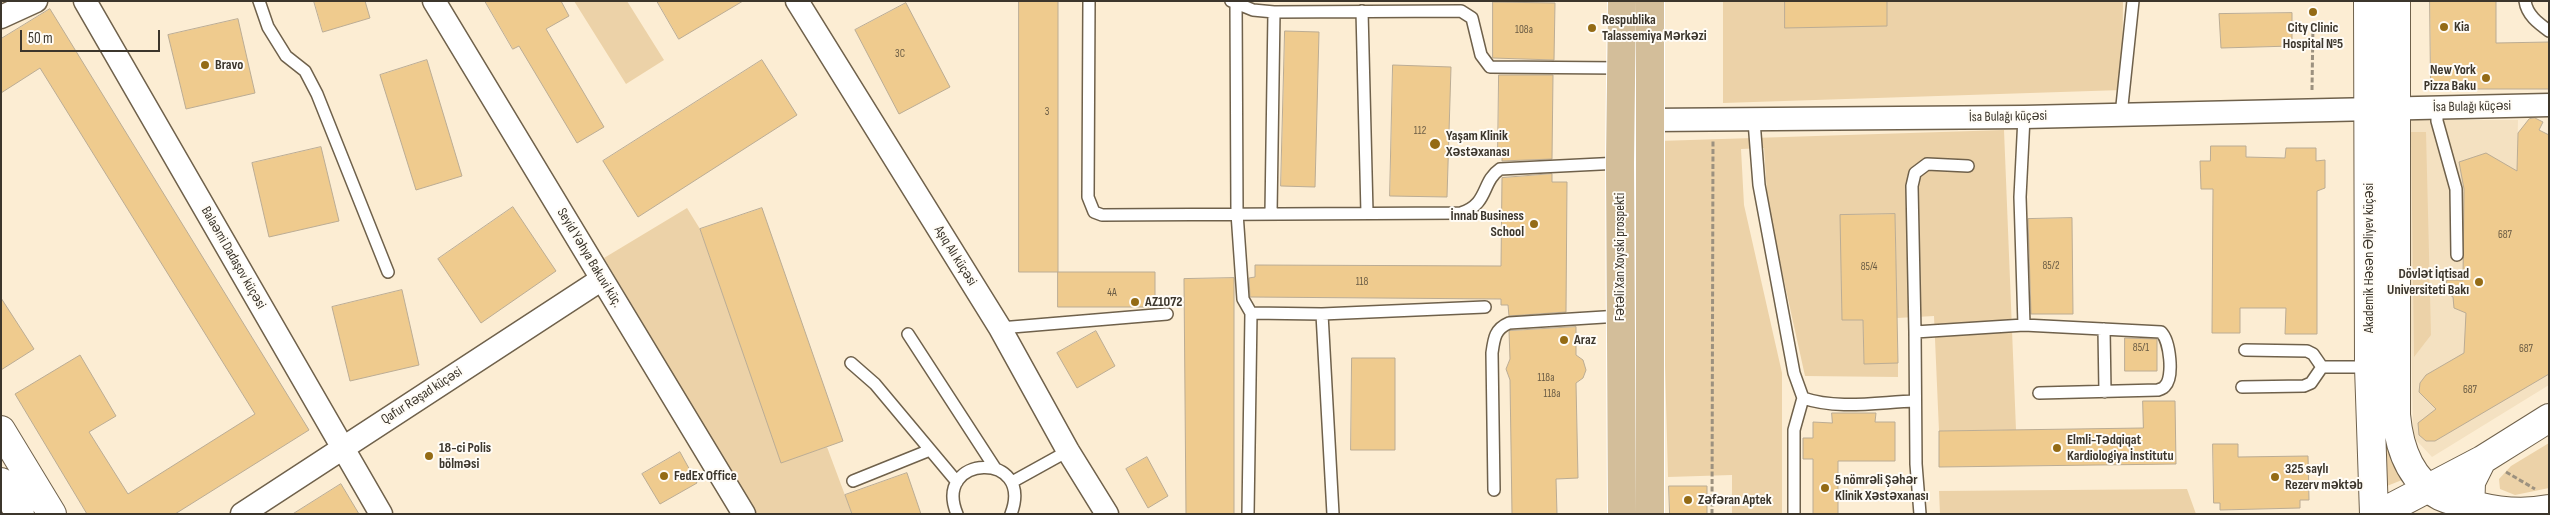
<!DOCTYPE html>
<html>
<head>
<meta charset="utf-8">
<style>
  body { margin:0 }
  #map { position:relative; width:2550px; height:515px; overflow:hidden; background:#fcedd3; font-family:"Sofia Sans Condensed",sans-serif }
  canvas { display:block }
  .frame { position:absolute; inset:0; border:2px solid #3c362c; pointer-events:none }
  .scale { position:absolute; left:20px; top:30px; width:140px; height:22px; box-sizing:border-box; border:2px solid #3c362c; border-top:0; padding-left:6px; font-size:15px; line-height:18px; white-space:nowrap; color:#3c362c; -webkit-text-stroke:4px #fffcf6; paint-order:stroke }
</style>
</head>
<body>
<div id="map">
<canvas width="2550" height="515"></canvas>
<div class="frame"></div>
<div class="scale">50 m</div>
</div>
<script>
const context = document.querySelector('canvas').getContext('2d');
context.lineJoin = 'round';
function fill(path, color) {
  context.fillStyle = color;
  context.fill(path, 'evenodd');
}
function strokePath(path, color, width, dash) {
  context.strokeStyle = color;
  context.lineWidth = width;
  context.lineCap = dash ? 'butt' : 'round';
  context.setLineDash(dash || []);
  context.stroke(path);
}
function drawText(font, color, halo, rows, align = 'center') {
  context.font = font + ' "Sofia Sans Condensed",sans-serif';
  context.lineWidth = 4;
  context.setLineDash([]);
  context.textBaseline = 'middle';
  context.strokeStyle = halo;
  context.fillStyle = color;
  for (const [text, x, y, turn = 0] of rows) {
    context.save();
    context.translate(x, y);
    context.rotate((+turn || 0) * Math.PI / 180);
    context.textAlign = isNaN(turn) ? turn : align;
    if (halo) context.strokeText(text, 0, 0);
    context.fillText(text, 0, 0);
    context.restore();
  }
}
fill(new Path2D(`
  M2407,120H2518L2517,162L2549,179V385L2432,457L2416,440L2413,430Z`), '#f4e1c1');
fill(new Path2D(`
  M574,1H627L664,60L626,84Z
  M1723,1H2123L2122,90L1723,103Z
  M2004,130L2016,430L1939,431L1934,316L1897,318L1895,214L1841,215L1842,320H1863L1864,363H1898V377L1805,376L1768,208L1764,148L1741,149L1744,205L1782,373V514H1732V475L1668,477L1659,141Z
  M2411,132H2426L2431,335L2414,357Z
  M687,208L700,229L781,462L827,447L852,514H757L604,258Z
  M2381,434L2402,480L2382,488Z
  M2549,443V488L2515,495L2500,489L2499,479L2511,466Z
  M2187,489L2196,514H1940L1939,491Z`), '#ecd2a8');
const building = new Path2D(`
  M314,1H365L370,18L323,32Z
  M485,1H561L569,16L546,29L604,127L577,143L519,46L513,49Z
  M657,1H743L679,39Z
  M1019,1H1058V272H1019Z
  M1785,1H1887V26L1785,28Z
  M2430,1H2496V43L2549,42V89H2431Z
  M1493,2L1555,3L1554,60L1493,58Z
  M906,3L950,87L899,114L855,30Z
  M50,9L309,430L175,514H87L15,394L80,355L116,416L89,432L128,494L255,414L40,68L1,93V39Z
  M2292,13V46L2221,48L2219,14Z
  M238,19L255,93L186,109L168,35Z
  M1285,31L1319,32L1315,187L1281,186Z
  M427,60L462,176L416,190L380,75Z
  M762,60L797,115L638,217L603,161Z
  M1393,65L1451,67L1447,197L1390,196Z
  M1499,75H1553L1552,159L1502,161V154H1498Z
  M2535,118L2543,122L2539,130L2549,135V374L2435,441H2426L2419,435L2418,423L2436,409L2419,392L2420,383L2426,375L2464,353L2466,313L2454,308L2453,297L2447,293L2445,288L2447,280H2463L2464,189L2459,162L2486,153L2517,171L2518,133L2529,119Z
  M2211,146H2246V157L2285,158L2286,148H2316V161L2325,160V188L2317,191V334H2285L2286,308H2240V333H2212L2213,189H2201L2200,161H2210Z
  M321,147L339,221L269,237L252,163Z
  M1552,174V182H1567L1566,312L1509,316L1508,305H1501V299L1250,297L1249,278L1255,277V265L1501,266L1502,178Z
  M513,207L556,271L481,323L438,259Z
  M762,208L843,441L781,463L700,229Z
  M1895,214L1898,363L1864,364L1863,320H1842L1840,215Z
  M2072,218L2073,314H2031L2028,219Z
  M1058,272H1155V307H1058Z
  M1234,278V514H1186L1184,279Z
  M402,290L419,365L350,381L332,307Z
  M1,298L34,349L1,370Z
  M1576,327V355L1583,360L1586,370L1583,378L1576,383L1578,478L1556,479L1557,514H1512L1510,380L1506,369L1510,359L1509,331Z
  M1096,331L1115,366L1077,388L1057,353Z
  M2125,338L2157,339V371H2125Z
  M1352,358H1395V450H1351Z
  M2143,401H2175L2176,464L1939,467V431L2143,428Z
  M1832,413H1876L1875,422H1895V461H1838V514H1813V459H1803V438H1813V422L1832,423Z
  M2213,444H2238V457L2308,456L2309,500H2300V508L2220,510V503H2214Z
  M680,452L697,483L660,504L642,474Z
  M1147,457L1168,496L1148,508L1126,469Z
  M907,473L921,514H852L845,495Z
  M341,484L359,514H293Z
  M1669,486H1707V514H1670Z`);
fill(building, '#efcb8e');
strokePath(building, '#bbac94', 1);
const lane = new Path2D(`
  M259,1L268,27L286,56L305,71L317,94L388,272
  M1089,1L1088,197L1094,212L1102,215L1461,213C1489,204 1481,182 1500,169L1620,163
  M1231,1L1253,10L1274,12L1461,11L1472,18L1481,55L1490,67L1621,68
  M1236,1L1237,213L1243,299L1251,313L1248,514
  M2525,1C2527,15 2538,23 2549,31
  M1362,11L1367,213
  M2437,108V121L2456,189L2457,255
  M2121,115L2133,1
  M2024,117L2020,197L2024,325
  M1754,121L1759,185L1794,373L1803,398C1838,410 1879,402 1915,401
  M1271,213L1274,12
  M1251,313L1322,314L1485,307
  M1322,314L1333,514
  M1000,328L1167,314
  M2104,329L2105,392
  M1915,332L1912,186L1915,173L1927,164L1968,166
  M908,334L995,468
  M2245,350L2307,351L2313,354L2322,367
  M851,363L875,384L957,482
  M2242,387L2304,386L2311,383L2322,367H2369
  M853,481L930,450
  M1012,482L1068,451
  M1494,490L1492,353C1494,338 1495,329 1509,323L1620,316
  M957,514C932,454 1035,450 1011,514
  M1794,514V430L1803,398
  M1920,514L1916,464L1915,332L2024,325L2161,332C2170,341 2174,377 2165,386C2164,388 2161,389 2158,390L2039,393`);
const street = new Path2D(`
  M85,1L381,514
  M434,1L744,514
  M797,1L1000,328L1068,451L1107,514
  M1,17L36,1
  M1649,120L2024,117L2549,105
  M242,514L602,279`);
const secondary = new Path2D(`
  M2368,1L2369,367L2374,514
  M2396,1V415C2399,447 2410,480 2440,496C2451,501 2465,504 2477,506C2501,512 2524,514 2549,509
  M1,430L52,514
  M2482,460L2549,418
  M1,482L20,514
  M2379,514L2482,460L2471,482L2470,514`);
const primary = new Path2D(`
  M1622,1L1620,163L1622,514
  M1650,514V1`);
strokePath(lane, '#6f614b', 14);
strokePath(street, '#6f614b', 25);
strokePath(secondary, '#6f614b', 30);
strokePath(primary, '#fff', 30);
strokePath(new Path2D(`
  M2312,90L2313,23
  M2506,472L2535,489
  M1712,514L1713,139`), '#9c917f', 3, [5, 2.5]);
strokePath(lane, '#fff', 11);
strokePath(street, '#fff', 22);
strokePath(secondary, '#fff', 28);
strokePath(primary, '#d3be9a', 28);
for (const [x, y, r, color] of [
  [2313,12,5,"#946b15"],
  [2444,27,5,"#946b15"],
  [1592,28,5,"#946b15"],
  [205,65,5,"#946b15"],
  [2486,78,5,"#946b15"],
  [1435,144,6,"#946b15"],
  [1534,224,5,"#946b15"],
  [2479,282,5,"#946b15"],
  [1135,302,5,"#946b15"],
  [1564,340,5,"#946b15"],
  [2057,448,5,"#946b15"],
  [429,456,5,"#946b15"],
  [664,476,5,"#946b15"],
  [2275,477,5,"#946b15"],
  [1825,488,5,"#946b15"],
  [1688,500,5,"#946b15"]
]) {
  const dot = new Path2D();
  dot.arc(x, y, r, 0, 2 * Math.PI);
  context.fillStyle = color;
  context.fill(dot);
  strokePath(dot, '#fffcf6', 2);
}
drawText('11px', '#695b44', null, [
  ["108а",1524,30],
  ["3C",900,54],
  ["3",1047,112],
  ["112",1420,131],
  ["687",2505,235],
  ["85/2",2051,266],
  ["85/4",1869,267],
  ["118",1362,282],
  ["4А",1112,293],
  ["85/1",2141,348],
  ["687",2526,349],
  ["118а",1546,378],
  ["687",2470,390],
  ["118a",1552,394]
]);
drawText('bold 14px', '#3c362c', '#fffcf6', [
  ["Respublika",1602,20],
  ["Talassemiya Mərkəzi",1602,36],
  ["Kia",2454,27],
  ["City Clinic",2313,28,"center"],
  ["Hospital №5",2313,44,"center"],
  ["Bravo",215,65],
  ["New York",2476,70,"right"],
  ["Pizza Baku",2476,86,"right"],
  ["Yaşam Klinik",1446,136],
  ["Xəstəxanası",1446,152],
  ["İnnab Business",1524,216,"right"],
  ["School",1524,232,"right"],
  ["Dövlət İqtisad",2469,274,"right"],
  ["Universiteti Bakı",2469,290,"right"],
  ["AZ1072",1145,302],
  ["Araz",1574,340],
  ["Elmli-Tədqiqat",2067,440],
  ["Kardiologiya İnstitutu",2067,456],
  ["18-ci Polis",439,448],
  ["bölməsi",439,464],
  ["325 saylı",2285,469],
  ["Rezerv məktəb",2285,485],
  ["FedEx Office",674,476],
  ["5 nömrəli Şəhər",1835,480],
  ["Klinik Xəstəxanası",1835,496],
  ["Zəfəran Aptek",1698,500]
], 'left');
drawText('14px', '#3c362c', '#fffcf6', [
  ["İsa Bulağı küçəsi",2472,107,-1],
  ["İsa Bulağı küçəsi",2008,117,-1],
  ["Aşıq Alı küçəsi",955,256,58],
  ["Fətəli Xan Xoyski prospekti",1620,257,-90],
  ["Balaəmi Dadaşov küçəsi",233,258,60],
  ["Seyid Yəhya Bakuvi küç.",589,258,59],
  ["Akademik Həsən Əliyev küçəsi",2369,258,-90],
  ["Qafur Rəşad küçəsi",422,396,-33]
]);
</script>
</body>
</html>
